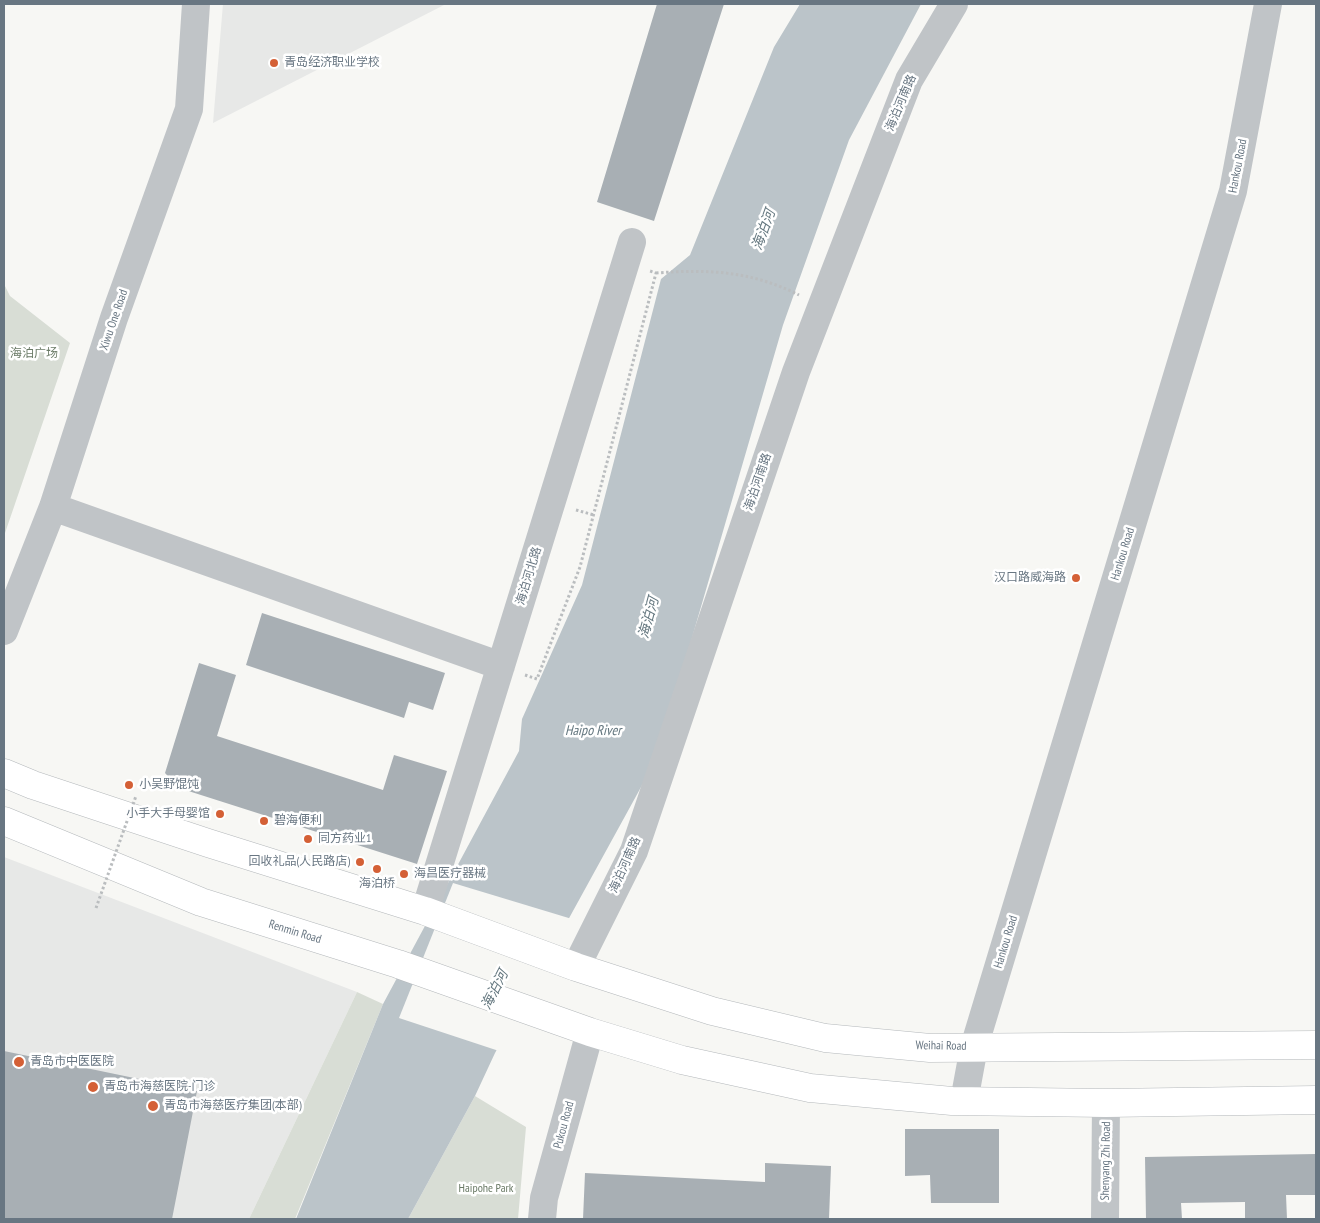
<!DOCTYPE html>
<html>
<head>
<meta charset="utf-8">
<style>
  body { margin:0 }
  #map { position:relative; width:1320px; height:1223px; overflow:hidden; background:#f7f7f4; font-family:"PT Sans Narrow",sans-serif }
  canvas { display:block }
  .frame { position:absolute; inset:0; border:5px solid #687682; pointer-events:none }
</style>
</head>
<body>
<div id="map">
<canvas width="1320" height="1223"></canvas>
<div class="frame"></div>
</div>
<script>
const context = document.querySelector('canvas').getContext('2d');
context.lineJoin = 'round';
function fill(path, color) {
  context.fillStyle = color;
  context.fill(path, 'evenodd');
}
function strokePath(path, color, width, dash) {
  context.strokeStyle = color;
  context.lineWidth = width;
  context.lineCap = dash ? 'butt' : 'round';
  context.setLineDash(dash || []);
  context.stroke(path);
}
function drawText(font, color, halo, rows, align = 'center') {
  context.font = font + ' "PT Sans Narrow","Noto Sans SC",sans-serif';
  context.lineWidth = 5;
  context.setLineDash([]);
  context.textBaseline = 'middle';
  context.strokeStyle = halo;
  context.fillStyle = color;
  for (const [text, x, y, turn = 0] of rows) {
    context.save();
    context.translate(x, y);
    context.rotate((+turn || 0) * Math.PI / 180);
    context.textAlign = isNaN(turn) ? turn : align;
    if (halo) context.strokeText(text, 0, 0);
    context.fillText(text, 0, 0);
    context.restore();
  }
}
fill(new Path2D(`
  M223,4H446L213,123Z
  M4,857L357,992L249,1219H4Z`), '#e7e8e7');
fill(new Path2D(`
  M4,284L10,296L70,343L4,536Z
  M357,992L383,1004L295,1219H249Z
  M475,1096L526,1127L518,1219H408Z`), '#d8ddd5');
fill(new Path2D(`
  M800,4H921L849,140L783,325L657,758L495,1053L475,1096L408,1219H296L383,1004L519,751L522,719L582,585L661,279L690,255L774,47Z`), '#bbc4c9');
fill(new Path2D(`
  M453,883L572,919L499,1051L399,1018Z`), '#f7f7f4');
fill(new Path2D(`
  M657,4H724L654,221L597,202Z
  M262,613L445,673L433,710L409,702L404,718L246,665Z
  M199,663L236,675L217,736L383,790L394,755L447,771L417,864L179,788L165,773Z
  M4,1051L197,1091L172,1219H4Z
  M905,1129H999V1203H931L930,1175L905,1176Z
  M1316,1154V1195H1286L1287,1219H1245V1202L1181,1203L1182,1219H1146L1145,1157Z
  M765,1163L831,1166L829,1219H583L585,1173L765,1182Z`), '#a8afb4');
const major = new Path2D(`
  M4,773L33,785L208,843L425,911L576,967L712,1011L825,1038L930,1048L1316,1045
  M4,821L201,902L398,964L590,1032L682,1060L810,1088L952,1101L1106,1103L1316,1100`);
strokePath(major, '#b4b8bb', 29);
strokePath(new Path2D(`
  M656,273C709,269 751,271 799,295
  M576,510L594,515
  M525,675L537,679L580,567L656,273L650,271`), '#babdbf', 3, [2.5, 2.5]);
strokePath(new Path2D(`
  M53,507L501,666
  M4,631L53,507L114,318L189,109L196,4
  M425,911L632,242
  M576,967L634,851L796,372L909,80L954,4
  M964,1101L974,1047L1233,191L1268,4
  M542,1219L544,1198L590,1032
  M1105,1219L1106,1103`), '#c0c4c7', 28);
strokePath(major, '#fff', 28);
strokePath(new Path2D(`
  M96,908L136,796`), '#babdbf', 3, [2.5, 2.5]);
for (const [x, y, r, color] of [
  [274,63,5,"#d46036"],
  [1076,578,5,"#d46036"],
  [129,785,5,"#d46036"],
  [220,814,5,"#d46036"],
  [264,821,5,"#d46036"],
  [308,839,5,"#d46036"],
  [360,862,5,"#d46036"],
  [377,869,5,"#d46036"],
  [404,874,5,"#d46036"],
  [19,1062,6,"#d46036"],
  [93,1087,6,"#d46036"],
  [153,1106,6,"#d46036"]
]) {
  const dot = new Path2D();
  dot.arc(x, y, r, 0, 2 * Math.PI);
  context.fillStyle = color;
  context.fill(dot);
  strokePath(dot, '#fff', 2);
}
drawText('12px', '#687682', '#fff', [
  ["青岛经济职业学校",284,63],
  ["汉口路威海路",1066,578,"right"],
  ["小吴野馄饨",139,785],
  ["小手大手母婴馆",210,814,"right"],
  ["碧海便利",274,821],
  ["同方药业1",318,839],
  ["回收礼品(人民路店)",350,862,"right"],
  ["海昌医疗器械",414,874],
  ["海泊桥",377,884,"center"],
  ["青岛市中医医院",30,1062],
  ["青岛市海慈医院-门诊",104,1087],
  ["青岛市海慈医疗集团(本部)",164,1106]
], 'left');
drawText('12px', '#687682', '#fff', [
  ["海泊河南路",901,103,-67],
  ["Hankou Road",1238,166,-79],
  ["Xiwu One Road",114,320,-71],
  ["海泊河南路",758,482,-71],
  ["Hankou Road",1123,554,-73],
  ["海泊河北路",529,576,-73],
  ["海泊河南路",625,865,-66],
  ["Renmin Road",295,932,17],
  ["Hankou Road",1006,942,-73],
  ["Weihai Road",941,1046,1],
  ["Pukou Road",564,1125,-75],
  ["Shenyang Zhi Road",1106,1161,-89]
]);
drawText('12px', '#6a7a66', '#fff', [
  ["海泊广场",34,354],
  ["Haipohe Park",486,1189]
]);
drawText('italic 14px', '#64777f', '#fff', [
  ["海泊河",764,230,-70],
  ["海泊河",649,618,-75],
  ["Haipo River",593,731],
  ["海泊河",495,990,-63]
]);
</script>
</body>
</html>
